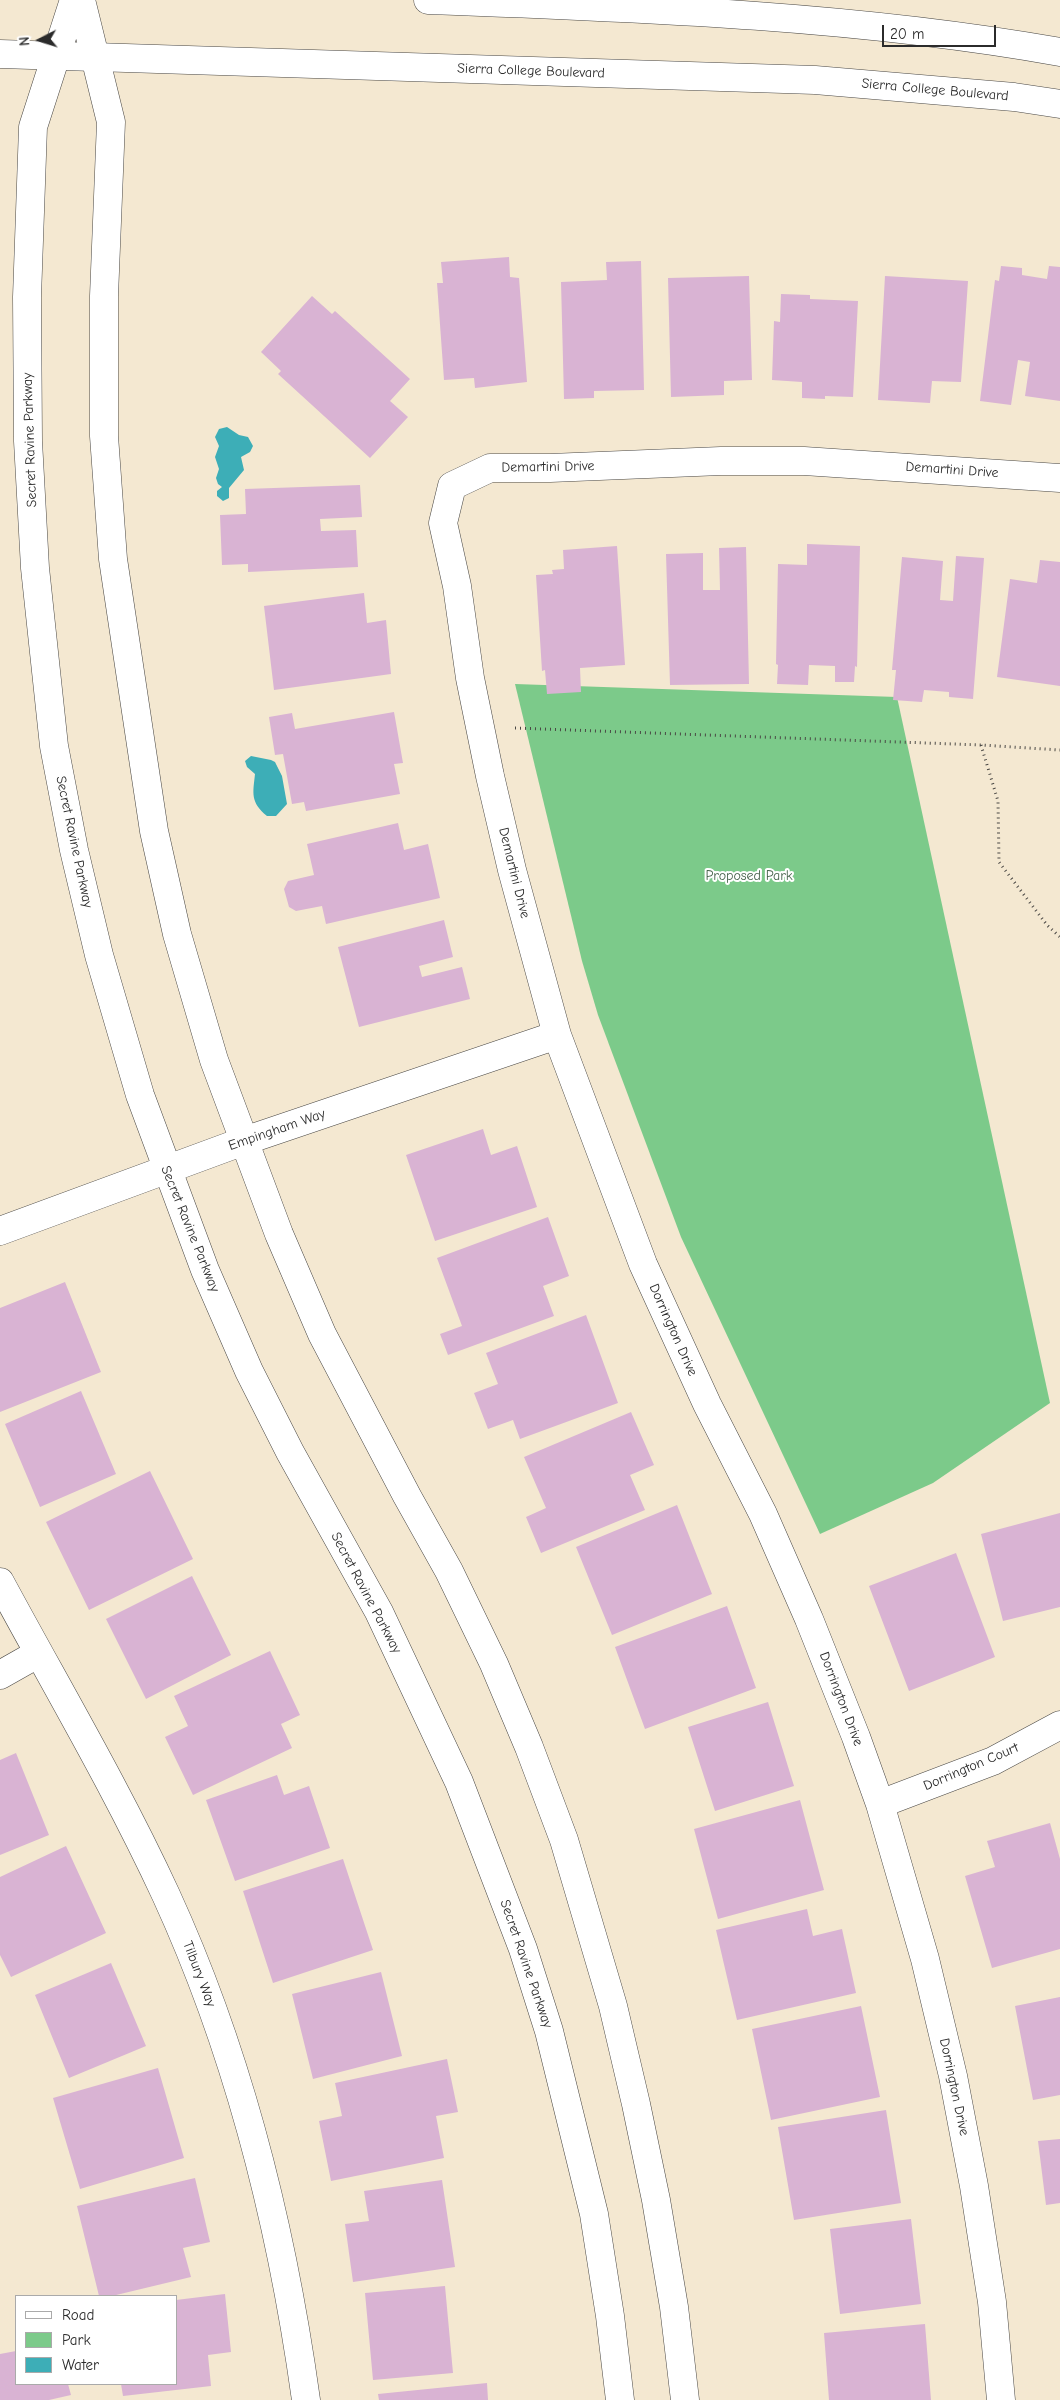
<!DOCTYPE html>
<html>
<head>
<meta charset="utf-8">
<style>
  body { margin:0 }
  #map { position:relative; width:1060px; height:2400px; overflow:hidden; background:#f4e8d1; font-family:"Comic Neue",sans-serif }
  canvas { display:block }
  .legend { position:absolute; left:15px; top:2295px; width:162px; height:90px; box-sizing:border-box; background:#fff; border:1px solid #aaa; margin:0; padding:6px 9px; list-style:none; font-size:15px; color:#2b2b2b }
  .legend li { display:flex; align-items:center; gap:10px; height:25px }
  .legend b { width:25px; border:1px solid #aaa }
  .north { position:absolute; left:15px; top:15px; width:50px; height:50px; -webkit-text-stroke:4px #fff; paint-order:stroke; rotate:265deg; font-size:14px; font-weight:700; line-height:20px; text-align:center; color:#2b2b2b }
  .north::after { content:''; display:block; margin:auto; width:18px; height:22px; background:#2b2b2b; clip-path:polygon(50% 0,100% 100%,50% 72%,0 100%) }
  .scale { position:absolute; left:882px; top:25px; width:114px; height:22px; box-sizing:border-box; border:2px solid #2b2b2b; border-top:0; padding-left:6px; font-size:15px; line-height:18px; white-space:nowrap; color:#2b2b2b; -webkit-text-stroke:4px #fff; paint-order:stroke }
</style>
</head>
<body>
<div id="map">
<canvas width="1060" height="2400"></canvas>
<ul class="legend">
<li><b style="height:6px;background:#fff"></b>Road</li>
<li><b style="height:14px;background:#7cca8a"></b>Park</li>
<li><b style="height:14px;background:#3daeb7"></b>Water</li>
</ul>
<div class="north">N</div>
<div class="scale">20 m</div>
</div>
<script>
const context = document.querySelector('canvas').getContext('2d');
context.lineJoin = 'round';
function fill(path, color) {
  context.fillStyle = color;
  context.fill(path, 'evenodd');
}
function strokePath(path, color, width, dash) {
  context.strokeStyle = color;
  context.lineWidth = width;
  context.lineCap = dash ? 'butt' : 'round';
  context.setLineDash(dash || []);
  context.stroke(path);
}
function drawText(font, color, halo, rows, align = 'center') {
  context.font = font + ' "Comic Neue",sans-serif';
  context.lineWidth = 4;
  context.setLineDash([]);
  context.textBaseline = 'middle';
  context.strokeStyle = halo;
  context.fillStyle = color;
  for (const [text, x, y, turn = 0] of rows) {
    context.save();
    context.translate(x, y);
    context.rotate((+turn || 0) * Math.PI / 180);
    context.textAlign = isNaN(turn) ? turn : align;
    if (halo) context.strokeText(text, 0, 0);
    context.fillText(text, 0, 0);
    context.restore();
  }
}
fill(new Path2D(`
  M515,684L897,697L1050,1403L933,1483L820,1534L681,1237L598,1015L582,961Z`), '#7cca8a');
fill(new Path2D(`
  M227,427L239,435L248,437L253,446L250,452L241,457L244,470L229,488V498L223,501L217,496V491L222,487L218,484L216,478L219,469L215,457L219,446L215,437L219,429Z
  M251,756L271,760L275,762L282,776L287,804L276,816H267C250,802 253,793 255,774L247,767L245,761Z`), '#3daeb7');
fill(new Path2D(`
  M509,257L510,277L519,278L527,382L475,388L474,378L444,380L437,283H443L441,262Z
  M641,261L644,390L594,391V398L564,399L561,282L607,280L606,262Z
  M1001,266L1022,268V275L1047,279L1049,266L1060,267V401L1025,396L1030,362L1018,360L1011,405L980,401L995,280L999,281Z
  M749,276L752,380L724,381V395L671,397L668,278Z
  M885,276L968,281L961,382L932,381L930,403L878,400Z
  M781,294L810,295V299L858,301L853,397L825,396V399L802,398V382L772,380L774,321L780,322Z
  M312,296L332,314L335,311L410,379L390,401L408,417L370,458L278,374L281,371L261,352Z
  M360,485L362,517L320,519L321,531L356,530L358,567L248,572V564L222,565L220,515L246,514L245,489Z
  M807,544L860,546L857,667L855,666L854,682H835V666L809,665L808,685L777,684L778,665L776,664L778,564L807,565Z
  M617,546L625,665L580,668L581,692L547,694L545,670L542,671L536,575L553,574L552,570L564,569L563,550Z
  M746,547L749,684L670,685L666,554L703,553V590H720L719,548Z
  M956,556L984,558L973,699L949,697V692L924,690L922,702L893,700L896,670H892L902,557L943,561L940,600L953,601Z
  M1040,560L1060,562V686L997,677L1010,579L1037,583Z
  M364,593L367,623L386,620L391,674L274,690L264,606Z
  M394,712L403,763L394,764L400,794L306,811L304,802L292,804L283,754L275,755L269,717L292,713L295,729Z
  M398,823L404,850L428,844L440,898L326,924L322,906L296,911L289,907L284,889L288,881L314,875L307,844Z
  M444,920L453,957L419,966L422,977L462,967L470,999L359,1027L338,947Z
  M483,1129L491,1155L517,1146L537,1207L435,1241L406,1155Z
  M548,1217L569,1276L543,1286L554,1316L448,1355L440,1334L462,1326L437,1258Z
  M65,1282L101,1372L0,1412V1308Z
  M586,1315L618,1403L520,1439L513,1420L488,1429L474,1393L498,1384L486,1353Z
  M81,1391L116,1474L40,1507L5,1424Z
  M631,1412L654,1465L630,1475L645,1510L541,1553L526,1517L546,1508L524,1457Z
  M150,1471L193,1559L89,1610L46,1522Z
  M677,1505L712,1594L612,1635L576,1547Z
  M1060,1513V1607L1003,1621L981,1534Z
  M956,1553L995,1657L909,1691L869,1586Z
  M192,1576L231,1655L146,1699L106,1619Z
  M727,1606L756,1688L645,1729L615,1647Z
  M270,1651L300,1715L281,1724L292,1748L193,1795L165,1737L188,1726L174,1696Z
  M768,1702L794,1786L715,1811L688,1727Z
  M16,1753L49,1835L0,1855V1760Z
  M277,1775L284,1795L309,1786L330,1848L235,1881L206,1800Z
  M800,1800L824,1890L718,1919L694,1829Z
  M1050,1823L1060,1859V1949L992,1968L965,1876L995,1867L987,1841Z
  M66,1846L106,1933L11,1977L0,1955V1877Z
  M343,1859L373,1950L273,1983L243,1891Z
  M807,1909L813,1936L842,1929L856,1993L737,2020L716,1930Z
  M111,1963L146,2046L69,2078L35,1995Z
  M381,1972L402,2056L313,2079L292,1994Z
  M1060,1997V2095L1033,2100L1015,2006Z
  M861,2006L880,2097L771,2120L752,2029Z
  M447,2059L458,2112L436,2116L444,2158L331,2181L319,2121L342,2116L335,2083Z
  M158,2068L184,2158L80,2189L53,2098Z
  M886,2110L901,2203L794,2220L778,2127Z
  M1060,2139V2203L1046,2205L1038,2141Z
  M195,2178L210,2242L183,2248L191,2277L112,2296H99L77,2206Z
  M442,2180L455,2267L353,2282L345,2224L369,2221L364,2191Z
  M911,2219L921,2304L840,2314L830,2229Z
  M445,2286L453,2373L373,2380L365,2293Z
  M225,2294L231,2352L208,2355L211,2386L123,2396L121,2384H176V2300Z
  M925,2324L931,2400H829L824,2333Z
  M16,2351V2384H68L71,2395L49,2400H0V2354Z
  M487,2383L488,2400H379L378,2394Z`), '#d9b3d3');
const street = new Path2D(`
  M0,1231L244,1141L557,1035
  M0,1582C56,1686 116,1787 166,1895C239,2054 282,2227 306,2400
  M0,1675L39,1653
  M880,1804L993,1761L1060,1725
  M1001,2400L992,2302L974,2186L953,2076L925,1959L880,1804L856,1737L809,1619L763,1514L707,1404L643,1264L557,1035L512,870L490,776L470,678L457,586L443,523L452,486L490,468H550L721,461H804L1060,478`);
const secondary = new Path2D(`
  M74,0L33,127L27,297L28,441L35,568L54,746L74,850L99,955L140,1095L205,1270L249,1371L290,1452L379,1612L459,1782L523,1949L549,2031L594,2214L610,2316L620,2400
  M81,0L111,122L104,296V436L113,559L154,831L177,934L214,1060L279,1234L322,1334L407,1496L449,1571L494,1664L529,1747L564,1840L613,2006L636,2104L656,2200L674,2307L685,2400`);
const primary = new Path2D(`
  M428,0C639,8 852,15 1060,52
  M0,54L815,80L1014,97L1060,104`);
strokePath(street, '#494744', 29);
strokePath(secondary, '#494744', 29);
strokePath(primary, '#494744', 29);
strokePath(new Path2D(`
  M515,728L981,745L1060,750
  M981,745L998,801L999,862L1047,925L1060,937`), '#494744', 3, [1, 4]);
strokePath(street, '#fff', 28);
strokePath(secondary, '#fff', 28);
strokePath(primary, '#fff', 28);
drawText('14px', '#2b2b2b', '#fff', [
  ["Sierra College Boulevard",531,71,2],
  ["Sierra College Boulevard",935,90,5],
  ["Secret Ravine Parkway",30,440,-92],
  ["Demartini Drive",548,467,-1],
  ["Demartini Drive",952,470,4],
  ["Secret Ravine Parkway",74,842,78],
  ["Demartini Drive",514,873,76],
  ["Empingham Way",277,1130,-19],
  ["Secret Ravine Parkway",190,1229,68],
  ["Dorrington Drive",673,1330,66],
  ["Secret Ravine Parkway",366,1593,62],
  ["Dorrington Drive",841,1699,69],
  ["Dorrington Court",971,1767,-23],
  ["Secret Ravine Parkway",526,1964,71],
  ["Tilbury Way",199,1974,69],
  ["Dorrington Drive",954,2087,78]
]);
drawText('14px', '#47634c', '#fff', [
  ["Proposed Park",749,876]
]);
</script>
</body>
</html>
